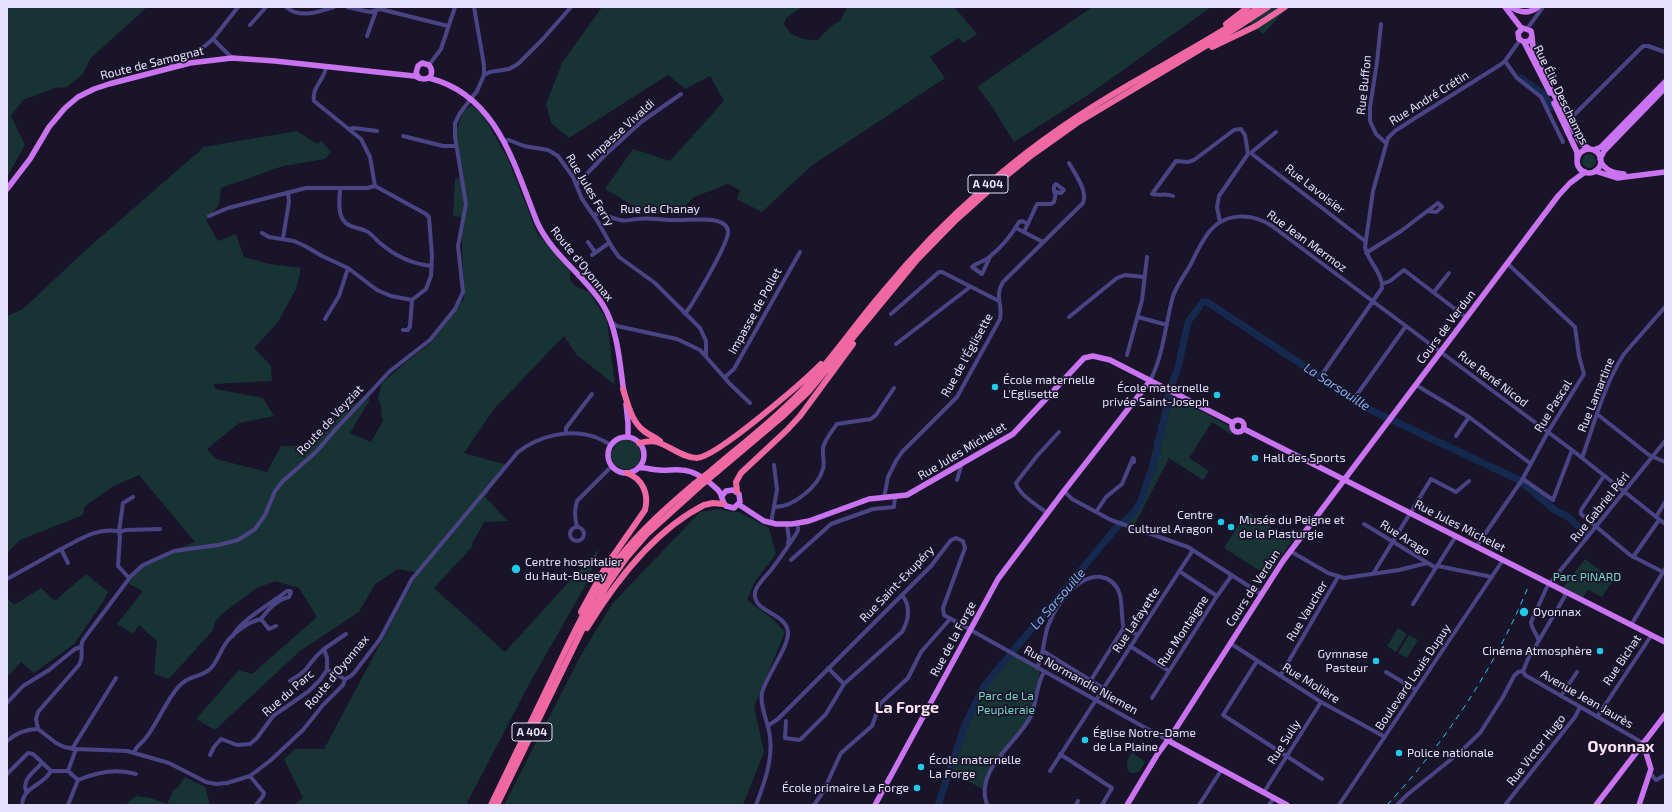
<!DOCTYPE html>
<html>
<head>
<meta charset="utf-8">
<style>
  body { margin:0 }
  #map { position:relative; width:1672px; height:812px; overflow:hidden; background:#19142a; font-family:"Exo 2",sans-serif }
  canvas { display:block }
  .frame { position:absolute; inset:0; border:8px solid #e5e1fc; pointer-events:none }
</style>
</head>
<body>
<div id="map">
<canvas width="1672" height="812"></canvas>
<div class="frame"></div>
</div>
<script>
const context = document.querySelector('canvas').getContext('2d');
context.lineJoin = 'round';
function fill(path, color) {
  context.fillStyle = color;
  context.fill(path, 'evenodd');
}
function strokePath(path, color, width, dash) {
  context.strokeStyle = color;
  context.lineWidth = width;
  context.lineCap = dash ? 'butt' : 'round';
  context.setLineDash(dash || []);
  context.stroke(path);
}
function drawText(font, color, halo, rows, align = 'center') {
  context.font = font + ' "Exo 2",sans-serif';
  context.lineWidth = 3.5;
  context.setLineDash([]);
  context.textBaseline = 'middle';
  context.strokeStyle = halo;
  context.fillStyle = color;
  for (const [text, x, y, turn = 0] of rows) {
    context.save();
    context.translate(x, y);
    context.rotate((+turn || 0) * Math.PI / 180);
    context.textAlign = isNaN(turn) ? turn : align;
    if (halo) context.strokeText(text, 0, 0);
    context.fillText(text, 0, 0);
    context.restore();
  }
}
fill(new Path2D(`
  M7,7H147L90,59L83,74L67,87L55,88L23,100L11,116L25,145L7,177Z
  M602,7H802L786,18L784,24C791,38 803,40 818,40L831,26L840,21L847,7H954L977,34L964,43L958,38L930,57L945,78L811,166L762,212L737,199L740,190L728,184L694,197L678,214L646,213L605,189L633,149L670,161L724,101L710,76L685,89L668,75L569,138L551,123L546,104L562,63Z
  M1092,7H1211L1091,93L1014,142L989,102L977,87Z
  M1239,7H1288L1263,34L1246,19Z
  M472,106L483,115L508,159L537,233L570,271V280L577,287L589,292L607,320L615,385L577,355L564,336L494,409L464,453L507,465L485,497L508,521L484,522L472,544L473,546L434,588L505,652L599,549L588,581L528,686L466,805H294L303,798L284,759L295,749H324L418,573L398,569L375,584L359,612L300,651L215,730L196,719L239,670L252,674L317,617L299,588L275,581L255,589L223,613L215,622L213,630L169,679L154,674L157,641L139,625L133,634L117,624L143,591L129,584L138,566L154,558L195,542L139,475L114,486L85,506L83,515L20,540L7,553V316L23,309L87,249L204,147L297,131L317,144L321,141L331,152L325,159L283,166L221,188L219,205L206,220L218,241L236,234L244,257L270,264L301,268L296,289L278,322L254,348L271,366L272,381L213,384L216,389L263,398L274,416L239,423L207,449L216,459L267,472L281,446H312L346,410L370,393L369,401L350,433L371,442L383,421L381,414L382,409L378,398L382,383L405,363L431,343L464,299L461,217L453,216L455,179L462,177L456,132L463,111Z
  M1582 161a7 7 0 1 1 14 0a7 7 0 1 1-14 0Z
  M1167,393L1229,426L1232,435L1212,422L1189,458L1209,471L1203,480L1169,458L1134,526L1123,522L1133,513L1141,498Z
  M621,440C631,439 638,443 641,452L639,463C628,476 609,468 611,450H614L615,444Z
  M719,509L726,511L739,512L769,528L776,554L755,581L747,600L773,619L785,632L754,707L764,752L743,805H504L581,655L612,604L700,512Z
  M1249,513L1292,541L1288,546L1268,576L1224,548L1237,527Z
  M1585,559L1613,580L1602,597L1588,590L1583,597L1563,587Z
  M86,574L108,592L103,602L74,644L34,673L21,662L7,677V598L14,605L41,588L55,601Z
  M1398,628L1407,634L1396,652L1387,646Z
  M1409,635L1418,640L1407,658L1398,653Z
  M1014,655L1040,670L1038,688L1031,715L990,771L984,790L949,770C958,742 968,712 983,687C991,674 1003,665 1014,655Z
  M1132,752L1145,762L1139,772L1130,773C1125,766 1127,759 1132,752Z
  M185,777L205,787L210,805H127V803L136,796L151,798L167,804L174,790L178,787Z`), '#183334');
strokePath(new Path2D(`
  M1521,78L1544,94L1551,107
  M1171,387L1178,368L1188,322L1203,302H1207L1371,410L1519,480L1555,510
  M1558,512L1567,516L1587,534
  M938,805L965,725L984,686L1117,527C1126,520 1135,513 1140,503C1145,493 1147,475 1154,468L1153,461L1157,455L1158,441L1163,432L1161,427L1165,421L1164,418C1166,413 1168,401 1168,395`), '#15284d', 7);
strokePath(new Path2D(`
  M286,7C300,19 318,12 334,7
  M347,7L370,12L380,9L448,26
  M474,7L484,65V75
  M1381,24L1377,62L1370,107V121L1376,134L1386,143
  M250,25L266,7
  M1527,29L1543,7
  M367,36L376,11
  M213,39L232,58
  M1505,61L1517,78L1541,97L1563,142
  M429,65L441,49L455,7
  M171,67L172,58L192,53L205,46L213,39L238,7
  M1568,121L1643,46H1648L1665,52
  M349,129L354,128L377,131
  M403,136L443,146H456
  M505,141L509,140L524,146L548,150L558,156L573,177L582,199L598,222L612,247L619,257L655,283L700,328L706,341V356
  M1252,152L1276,132
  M1252,154L1365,241
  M576,185L605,155L641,122L681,94
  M340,188C340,197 337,213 344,221C349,228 358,227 366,231C371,233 375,239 380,243C395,256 412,264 432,266
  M1173,196C1165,193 1160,196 1152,194L1176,161L1188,162L1194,160L1234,130L1241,129L1245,135L1248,154L1219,196L1217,207L1220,222
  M593,215C601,211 612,219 620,220C626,222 631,219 638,219C649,217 662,220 674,220C687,221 724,214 728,230C731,240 693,303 685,314
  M209,216L228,208L306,188H367L375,186
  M1016,228L1043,242
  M1024,232L1037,204H1051L1054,202L1056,192H1054V186L1056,184L1064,190L1061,193L1056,192
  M262,233L269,237L294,241L305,246L322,256L348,268L377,290L391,296L412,300L426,289L431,276L432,256L429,217L426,214L375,186L370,157L361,139L314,101C311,88 325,79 326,67
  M283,238L289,202L288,192
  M588,242L595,252
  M1366,253L1401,231L1438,203L1442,207L1436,212L1428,211
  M592,255L609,243
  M990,257L982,274L972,267C977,262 983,262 988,258C1001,248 1011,236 1019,222L1022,221L1028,224
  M1382,284L1390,281L1404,270L1467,318
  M1434,292L1449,273
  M891,314L939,272H942L999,301
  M1069,317L1117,278L1125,275L1144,277
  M1138,317L1167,325
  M325,319L339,296L348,268
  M611,322L617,326L677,339L700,350L730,384L750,403
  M403,330H408L410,326L412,300
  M896,344L970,287
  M1127,355L1142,300L1147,257
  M1323,373L1382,288C1383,273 1368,262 1365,247L1373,191L1388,138L1395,131L1412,120L1500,65L1505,61L1520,40
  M725,377L734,369L800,252
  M1150,381C1164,354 1165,325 1173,296C1177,285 1185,274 1191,264C1196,253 1202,241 1209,232C1225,212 1252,213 1272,226L1572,450L1665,524
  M1416,385L1469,417L1531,464
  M1356,396L1406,326
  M1597,414L1649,455L1665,462
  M566,434V428L592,394
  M1456,436L1469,417
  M1582,458C1594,424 1604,385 1624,354L1665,307
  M1604,476L1581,510V514L1630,555L1663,572
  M1523,479L1553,500L1572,450
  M957,480L962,463
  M1064,491L1072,499L1111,520L1188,547L1261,594
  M133,497L123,503L119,532L126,530L160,529
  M884,498L888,477L896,461L902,452L957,397L1000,319C1003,304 994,296 1003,282L1083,203C1088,191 1075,174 1069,163
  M775,507C793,507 818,487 823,469C825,461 822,454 823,448C825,439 832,431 837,424L871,419L876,415L894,388
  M1096,512L1106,497L1122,484L1133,458L1134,459V462L1131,463
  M1047,513C1038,506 1018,494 1016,483L1037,456L1059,432
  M1656,517L1665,502
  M771,523L777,490L774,465
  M1364,524L1436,568
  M787,525L789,539L788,544
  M577,527C575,518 574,511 577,501L612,466
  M570 534a7 7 0 1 1 14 0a7 7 0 1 1-14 0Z
  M1476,547L1522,480L1548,432L1584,374L1579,356L1575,327L1508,264
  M1290,551L1328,573L1344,578L1399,570L1427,563
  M1633,557L1659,520
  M791,560L831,524L873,509L894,507L895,497
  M68,563L61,549C79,540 96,528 117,531L119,532L120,537L118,566L129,578
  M1438,566L1492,577
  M1179,571L1217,596
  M1373,574L1431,479L1456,492L1469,481
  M7,579L61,549
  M1413,604L1456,536
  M261,619L269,629L276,626
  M1631,625L1665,569
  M1539,641C1537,634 1531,628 1531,622L1547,587L1665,441
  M1230,643L1321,702L1385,737
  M1130,646L1169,671
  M324,649L346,634
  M1043,651L1103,688
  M1257,661L1223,715L1322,779
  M828,668L844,684
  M1037,668C1044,655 1043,640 1048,626C1055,607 1077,574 1101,577C1109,578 1116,584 1119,592C1123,601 1121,624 1124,628C1127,631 1133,633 1138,635
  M1523,671L1525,675L1643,743
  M1523,671L1528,659L1565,596L1564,591
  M1386,672L1416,690
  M1280,676L1338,577
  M1091,680L1124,627
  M290,681C296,677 302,674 306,669C313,661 314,657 324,649L327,658V670
  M1561,696L1577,672
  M1152,698L1217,596L1232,575
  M7,703L23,686L49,670L75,649L81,647
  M1597,717L1651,636
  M786,721L785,738L799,740L801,739L826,714L844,684L902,632C909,620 911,606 902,595
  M769,725L778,719L931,566L951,540L956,538L963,541L965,548L943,608L944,615L1167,740
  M38,729L36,719L38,712L79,665C85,654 79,648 83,640L131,576L143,565L174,551L218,545L238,540L255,529L265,515L275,491L283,481L316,452L335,430L390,371L430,340L455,309L463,292L458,246L466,204L455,137V123L460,113L477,91L484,75L490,72L509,69L518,64L542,40L571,7
  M38,729L56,743L64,747L76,749L127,751L169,763L206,782L216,784L227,783L250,776L271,760L303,730L323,705L343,685L345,679L351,676L354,673L380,639L412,579L518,452C539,436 569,428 595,437C600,439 606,442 611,445
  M7,741C16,733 26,729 38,729
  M72,749L116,678
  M134,753C136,746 141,744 145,739C158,724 169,692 185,681C194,675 205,676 212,667C217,661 220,653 224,646C231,634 248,622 261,619C268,610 276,600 289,597L291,592L290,591H287C273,602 238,622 233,636
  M1060,754L1112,788L1102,805
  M210,755L214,747L221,739L237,745L250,744L257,738L273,716L309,691L320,680L327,670L345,679
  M68,771L76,749
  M1050,771L1193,550
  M1650,773L1656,780L1665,775
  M7,774L28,753L33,754L51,771
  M250,776L264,793L263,796L256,805
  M78,780C97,772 116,768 136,774
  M26,791C22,779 34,772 41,764
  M1264,792L1321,702
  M22,805C23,786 42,787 51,771H68L78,780L68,805
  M756,805C764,784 773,760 770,737C769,724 759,705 762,693C766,676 789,647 788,632C786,612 752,613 755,592C757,584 766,576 771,570C775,565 797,534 798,530C798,529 798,524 797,524
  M814,805L823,792L841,753L872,726L880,704L908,678L921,652L950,619
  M987,805C974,769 1017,744 1031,716C1037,702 1036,685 1044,672
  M1076,805L1078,801
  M1199,805L1222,769
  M1269,805L1274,798
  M1339,805L1503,560
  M1397,805L1408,794L1459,753L1480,733L1503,697L1514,676L1518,672L1523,671
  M1505,805L1575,717L1580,707`), '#4a4484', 4);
strokePath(new Path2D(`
  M1505,7L1522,29
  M1511,7C1520,13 1529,14 1538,7
  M1532,37L1529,41L1524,42L1519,39L1518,33L1523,28L1531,31C1533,38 1532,45 1534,52C1546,83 1563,112 1579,140L1582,144L1590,149
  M1524,42L1550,93
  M429,78C497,95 514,164 537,222C552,255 584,275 603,305C618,329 620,366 624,393
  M1554,103L1577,152V157
  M1577 161a12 12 0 1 1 24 0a12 12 0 1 1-24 0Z
  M1594,150L1601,147L1665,82
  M1600,159L1604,151L1665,88
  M1601,162C1606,171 1614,173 1624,174
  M1595,171L1617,178L1665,172
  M7,189L30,159L49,127L65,108L78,97L94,89L109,84L190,63L232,58L275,61L414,76C417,77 421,79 424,79C433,79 433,70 429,65L422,63L418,66L416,73L419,78
  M626,404L628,423V437
  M1232 426a6 6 0 1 1 12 0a6 6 0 1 1-12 0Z
  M1244,429L1665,642
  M608 455a18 18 0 1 1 36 0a18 18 0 1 1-36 0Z
  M638,468C646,467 652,470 659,470C666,471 674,469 681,470C694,470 709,481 718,490C723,495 721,501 726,506L734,508L740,502L739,494L733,490L726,491L722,496
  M738,504L764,521L776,524H792L809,521L869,499L907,495L1013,434L1084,358L1093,356L1110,360L1233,423
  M1167,740L1287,805
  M875,805L998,579L1064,491L1150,381
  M1127,805L1157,755L1173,733L1283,561L1558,196L1570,183L1585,172
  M1596,805L1665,715
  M1639,805L1651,769L1643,743`), '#c973f1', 5.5);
strokePath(new Path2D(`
  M1226,24L1248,7
  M1212,47L1256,26L1285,7
  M623,389C628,404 631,421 644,431C649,435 655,437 660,441
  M639,443C645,442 652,440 657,442C670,446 683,458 697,458C717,457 804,381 821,364
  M713,469C746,441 781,414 810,382C836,353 858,321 883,292C914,254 947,220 984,188C1023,153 1065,123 1110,96C1159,66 1212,40 1259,7
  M717,472L782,417L809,391L916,261L956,220L995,185L1032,155L1077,123L1236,28L1268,7
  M737,492L736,482L741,473L787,430L800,416L853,344
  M581,612L606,566L645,510C649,494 643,479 627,473
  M587,628C615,582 655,530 704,505L713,503L723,504
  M491,805C512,761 533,718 554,674C573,634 592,594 619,558C641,530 667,507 694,484
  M497,805L588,618L608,584L627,557L647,534L699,487`), '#ef68a1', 6);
strokePath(new Path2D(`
  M1387,805C1445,743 1496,666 1528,587`), '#21c9e8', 1, [6, 5]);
strokePath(new Path2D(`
  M694,484L713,469
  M699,487L717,472`), '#ef68a1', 6);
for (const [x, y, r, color] of [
  [995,387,4,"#21c9e8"],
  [1217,395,4,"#21c9e8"],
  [1255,458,4,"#21c9e8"],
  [1221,522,4,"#21c9e8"],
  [1231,527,4,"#21c9e8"],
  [516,569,5,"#21c9e8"],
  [1524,612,5,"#21c9e8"],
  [1600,651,4,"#21c9e8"],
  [1376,661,4,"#21c9e8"],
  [1085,740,4,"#21c9e8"],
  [1399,753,4,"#21c9e8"],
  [921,767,4,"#21c9e8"],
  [917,788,4,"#21c9e8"]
]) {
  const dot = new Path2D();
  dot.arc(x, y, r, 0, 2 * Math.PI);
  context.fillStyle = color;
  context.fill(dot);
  strokePath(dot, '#19142a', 1.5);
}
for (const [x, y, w] of [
  [988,184,40],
  [532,732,40]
]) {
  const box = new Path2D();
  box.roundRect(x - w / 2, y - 9, w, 18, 3);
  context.fillStyle = '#19142a';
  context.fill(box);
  strokePath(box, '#e5e1fc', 1);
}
drawText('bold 11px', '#e5e1fc', null, [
  ["A 404",988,184],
  ["A 404",532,732]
]);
drawText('12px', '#e5e1fc', '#19142a', [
  ["Route de Samognat",152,63,-14],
  ["Rue Buffon",1364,85,-84],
  ["Rue Élie Deschamps",1561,95,64],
  ["Rue André Crétin",1429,98,-32],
  ["Impasse Vivaldi",621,130,-42],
  ["Rue Lavoisier",1315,189,38],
  ["Rue Jules Ferry",590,190,59],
  ["Rue de Chanay",660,209],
  ["Rue Jean Mermoz",1307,241,36],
  ["Route d'Oyonnax",582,264,51],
  ["Impasse de Pollet",755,311,-61],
  ["Cours de Verdun",1446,327,-53],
  ["Rue de l'Églisette",967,355,-61],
  ["Rue René Nicod",1493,379,37],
  ["Rue Lamartine",1596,395,-68],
  ["Rue Pascal",1553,406,-58],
  ["Route de Veyziat",330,420,-47],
  ["Rue Jules Michelet",962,451,-31],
  ["Rue Gabriel Péri",1600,507,-51],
  ["Rue Jules Michelet",1460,526,27],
  ["Rue Arago",1405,538,32],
  ["Rue Saint-Exupéry",897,584,-46],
  ["Cours de Verdun",1253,588,-57],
  ["Rue Vaucher",1307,611,-59],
  ["Rue Lafayette",1136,620,-57],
  ["Rue Montaigne",1183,631,-57],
  ["Rue de la Forge",953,639,-62],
  ["Rue Bichat",1622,660,-56],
  ["Route d'Oyonnax",337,672,-50],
  ["Boulevard Louis Dupuy",1413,677,-56],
  ["Rue Normandie Niemen",1081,680,29],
  ["Rue Molière",1311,683,32],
  ["Rue du Parc",288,693,-41],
  ["Avenue Jean Jaurès",1587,699,30],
  ["Rue Sully",1284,742,-57],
  ["Rue Victor Hugo",1536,750,-52]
]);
drawText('12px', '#e5e1fc', '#19142a', [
  ["École maternelle",1003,380],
  ["L'Eglisette",1003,394],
  ["École maternelle",1209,388,"right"],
  ["privée Saint-Joseph",1209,402,"right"],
  ["Hall des Sports",1263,458],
  ["Centre",1213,515,"right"],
  ["Culturel Aragon",1213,529,"right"],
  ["Musée du Peigne et",1239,520],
  ["de la Plasturgie",1239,534],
  ["Centre hospitalier",525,562],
  ["du Haut-Bugey",525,576],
  ["Oyonnax",1533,612],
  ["Cinéma Atmosphère",1592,651,"right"],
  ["Gymnase",1368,654,"right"],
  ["Pasteur",1368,668,"right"],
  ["Église Notre-Dame",1093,733],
  ["de La Plaine",1093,747],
  ["Police nationale",1407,753],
  ["École maternelle",929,760],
  ["La Forge",929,774],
  ["École primaire La Forge",909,788,"right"]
], 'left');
drawText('12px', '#72d6c3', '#19142a', [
  ["Parc PINARD",1587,577],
  ["Parc de La",1006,696],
  ["Peupleraie",1006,710]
]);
drawText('italic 13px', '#79b3f1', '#19142a', [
  ["La Sarsouille",1337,387,33],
  ["La Sarsouille",1058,599,-49]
]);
drawText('bold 16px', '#fce3f1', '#19142a', [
  ["La Forge",907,708],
  ["Oyonnax",1621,747]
]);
</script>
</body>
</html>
